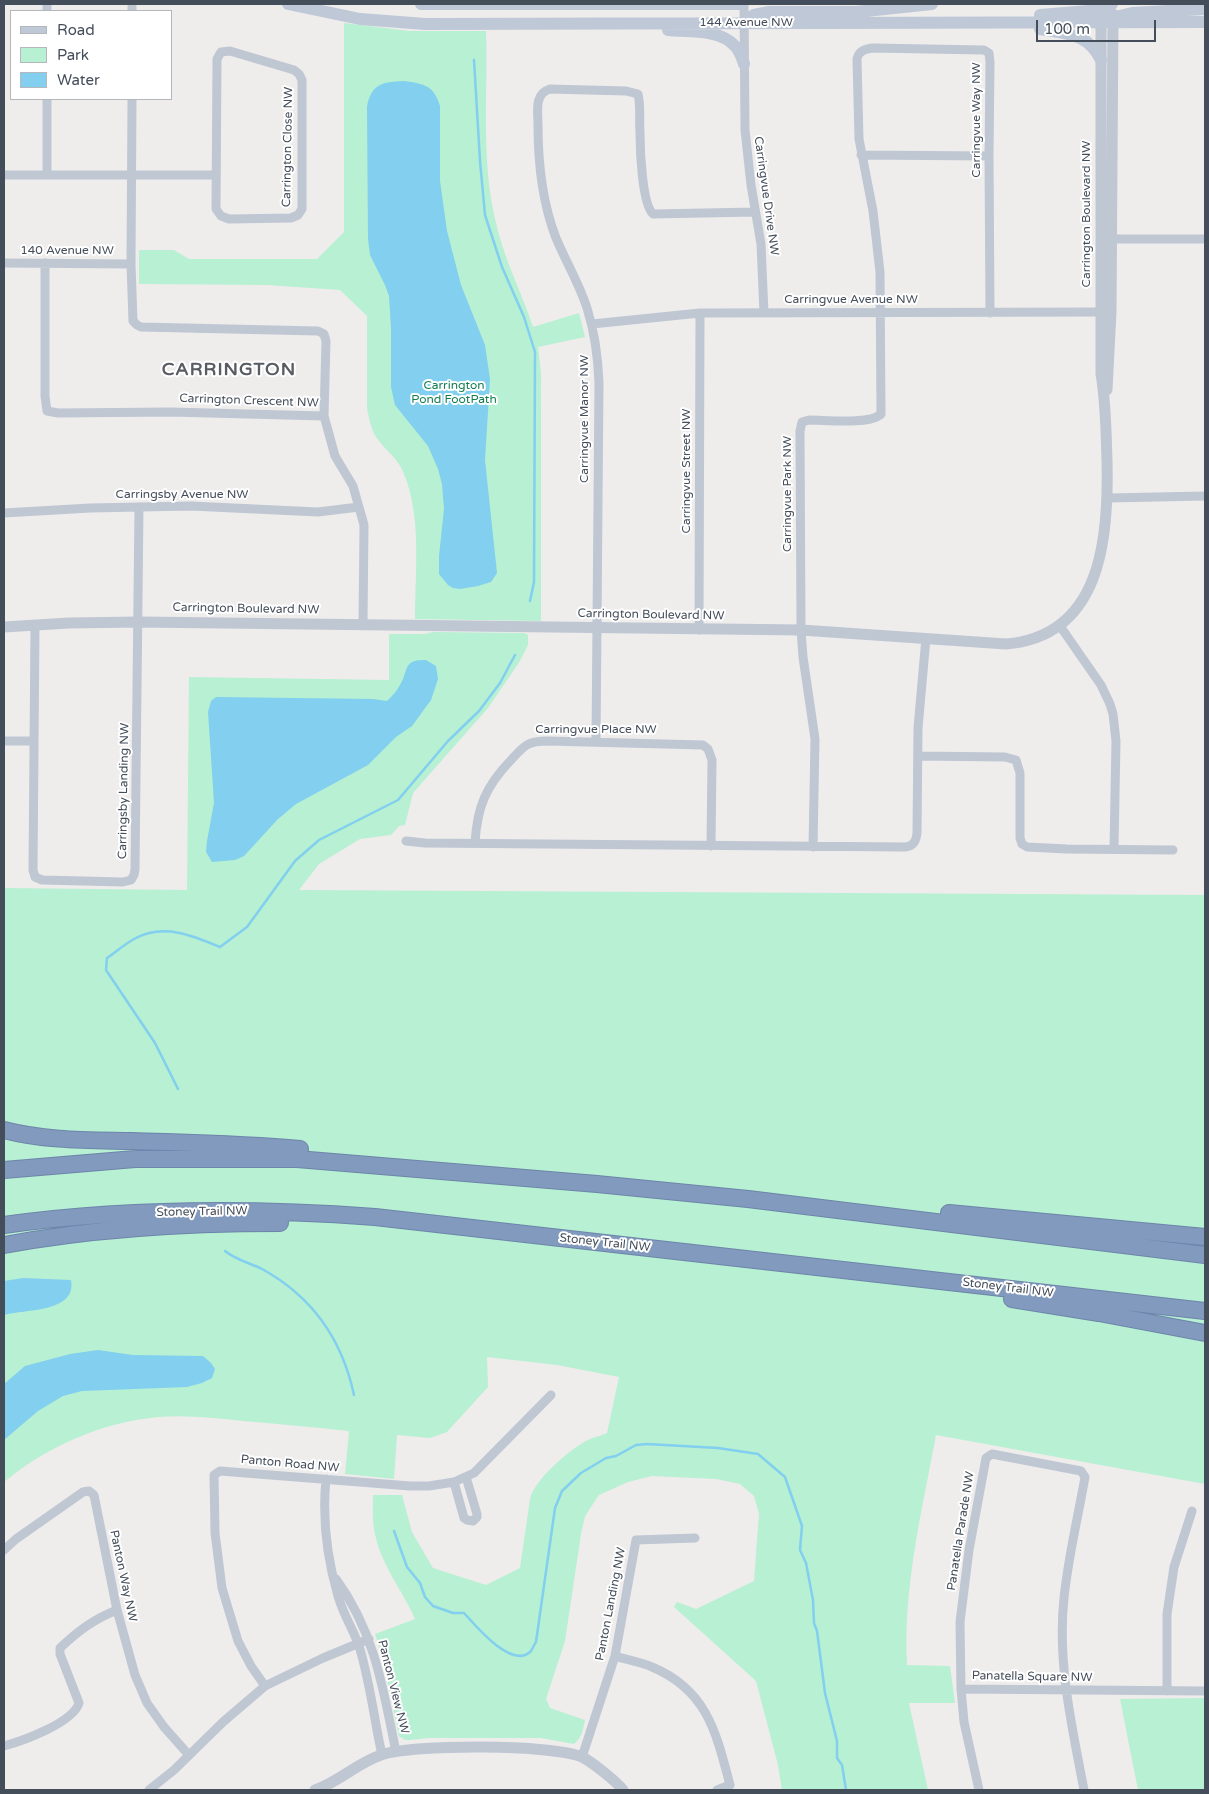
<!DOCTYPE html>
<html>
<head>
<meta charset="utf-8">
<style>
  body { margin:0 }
  #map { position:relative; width:1209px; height:1794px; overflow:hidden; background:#efecec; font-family:"Varela Round",sans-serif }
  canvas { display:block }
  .frame { position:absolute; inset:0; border:5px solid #444e5a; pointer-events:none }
  .legend { position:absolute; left:10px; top:10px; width:162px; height:90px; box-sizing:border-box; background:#fff; border:1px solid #b4b8bd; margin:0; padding:6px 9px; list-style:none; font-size:15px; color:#444e5a }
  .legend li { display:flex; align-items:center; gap:10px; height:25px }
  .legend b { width:25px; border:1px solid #b4b8bd }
  .scale { position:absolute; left:1036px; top:20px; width:120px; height:22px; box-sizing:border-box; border:2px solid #444e5a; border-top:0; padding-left:6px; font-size:15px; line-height:18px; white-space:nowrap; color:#444e5a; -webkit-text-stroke:4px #fff; paint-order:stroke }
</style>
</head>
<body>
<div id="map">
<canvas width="1209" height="1794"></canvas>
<div class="frame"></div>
<ul class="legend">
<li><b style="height:6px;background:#bec8d7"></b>Road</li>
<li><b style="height:14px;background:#b7f0d2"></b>Park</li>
<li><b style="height:14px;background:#82cfef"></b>Water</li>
</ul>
<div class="scale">100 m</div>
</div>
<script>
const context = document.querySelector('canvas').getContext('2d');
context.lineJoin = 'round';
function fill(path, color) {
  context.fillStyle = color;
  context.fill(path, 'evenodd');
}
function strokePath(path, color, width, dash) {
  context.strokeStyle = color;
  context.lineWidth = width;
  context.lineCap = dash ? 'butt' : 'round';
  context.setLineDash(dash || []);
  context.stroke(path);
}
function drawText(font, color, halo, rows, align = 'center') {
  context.font = font + ' "Varela Round",sans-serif';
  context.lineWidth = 4;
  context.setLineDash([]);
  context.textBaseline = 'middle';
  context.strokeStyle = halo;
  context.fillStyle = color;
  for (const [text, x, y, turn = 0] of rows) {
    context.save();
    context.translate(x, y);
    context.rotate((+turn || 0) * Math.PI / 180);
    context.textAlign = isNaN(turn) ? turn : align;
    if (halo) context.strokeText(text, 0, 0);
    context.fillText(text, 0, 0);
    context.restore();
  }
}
fill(new Path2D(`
  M344,23L410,31H486C488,94 481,157 495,219C503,257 521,291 533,327L579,313L585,337L538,347L541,373V621L415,619C415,572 422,518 404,474C399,459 385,450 376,437C371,429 369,418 367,408V316L340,290L267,285L139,284V250H174L189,259H317L344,232Z
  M433,632L524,633L528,635V645L520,661L488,708L413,793L405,825L399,826L391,835L360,839L319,864L299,890L1205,895V1484L936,1435C922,1511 903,1587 907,1665L950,1666L955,1703H909L928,1790H782L778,1765L756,1681L674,1607L677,1602L696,1609L754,1581L759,1514L754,1496L740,1484L716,1479L652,1476L628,1482L599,1495L585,1516L581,1534L565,1641L546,1699L550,1708L585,1720C583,1729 582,1738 574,1744L541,1738H430L409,1740H405L399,1736L382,1656L375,1634L415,1619C403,1591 381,1565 375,1534C372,1521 373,1508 373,1495H402L412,1532L433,1568L486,1585L520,1568L530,1499C534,1480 571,1448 588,1440C594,1437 601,1436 607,1433L619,1377L557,1365L487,1357L488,1387L447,1432L430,1438L397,1435L394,1479L345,1474L349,1431C314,1427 278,1424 243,1421C215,1418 187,1415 159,1417C102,1422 48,1446 4,1482V888L187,890L189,677L389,680V634H425Z
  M1205,1698V1790H1138L1120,1699Z`), '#b7f0d2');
fill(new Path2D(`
  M404,81C424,84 434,85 440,106V181L447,231L461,285L485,345L490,379L485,460L497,573L491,582L478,586L460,589L453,588L448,585L439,574V556L444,509L442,484L438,469L428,446L395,405L391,387V328L389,296L385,285L370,255L368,239L367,107C371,84 382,82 404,81Z
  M426,660L436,666L438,679L431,700L412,726L396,737L368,765L296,804L278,819L244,856L235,860L212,862L206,852L207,841L214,803L208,712L211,701L216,697L373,699L387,701C392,696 397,691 400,685C409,671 402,659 426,660Z
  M23,1278L71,1280C77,1313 25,1309 4,1315V1281Z
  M98,1350L133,1355L203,1356L211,1363L215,1369L212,1378L202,1383L187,1387L82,1391L63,1396L38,1411L4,1440V1384L25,1366L70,1354Z`), '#82cfef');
strokePath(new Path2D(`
  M474,60L480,161L485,215L502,267L524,317L535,352L534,582L530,601
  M178,1089L155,1043L106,970L107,958C117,951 126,943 136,938C164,923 194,936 220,947L247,927L295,861L319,840L398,800L448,741L479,711L500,683L515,655
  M225,1251C236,1260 250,1263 262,1269C313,1297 342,1339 354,1395
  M394,1531L407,1567L420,1583L425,1597L433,1606L453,1613H464C475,1625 511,1669 530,1652C532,1650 534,1645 536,1642L555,1508L562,1491L581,1473L606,1458L616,1456L636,1445L647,1444L718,1448L758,1454L785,1477L802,1526L800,1550L806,1563L813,1600L814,1623L817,1631L825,1693L837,1741V1758L842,1765L846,1790`), '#82cfef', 2.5);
const motorway = new Path2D(`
  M4,1130C46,1141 90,1140 132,1141C188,1143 244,1144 300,1149
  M4,1170L135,1159H297L597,1184L748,1199L1205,1255
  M949,1213L1205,1237
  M4,1225C126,1208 252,1208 375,1217L1205,1311
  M4,1245C95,1228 187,1223 280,1223
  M1012,1299L1099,1313L1205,1333`);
strokePath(motorway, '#6d85aa', 18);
strokePath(new Path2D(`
  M47,4V11
  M132,4V11
  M744,4L745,130L751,185L761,244L764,313
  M230,51L294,70L299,74L302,80V209L298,215L291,218L229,219L221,216L216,209L217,59L221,52Z
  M47,99V174
  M132,99L131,264L133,321L137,325L141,327L318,331L324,334L326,341L324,416L335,456L353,486L364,525L363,624
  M861,155L989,156
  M4,175H216
  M1106,239H1205
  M4,263L131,264
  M45,263V396L47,411L58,413L171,412L324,416
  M592,324L700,313L1106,312
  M1108,498L1205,496
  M4,513L90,508L191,506L318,512L359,507
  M35,625L33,870L35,877L42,880L123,882L131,880L134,875L135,869L139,507
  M1060,626L1101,685L1110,704L1113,714L1116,741L1114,849
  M699,630L700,313
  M4,741H34
  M596,742L599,383C598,357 595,333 587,308C579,283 566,262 556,238C542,202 538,164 538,125C538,111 534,94 550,89L626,91L638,94C641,106 639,120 640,133C640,149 642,204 653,214L755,212
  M918,756L1005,757L1016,760L1020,773V838L1022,844L1027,847L1067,849L1173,850
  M406,841L425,843L905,847C914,846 916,841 917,833L918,728L926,638
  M475,843C477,807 486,786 511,760C524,746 527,741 547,741L703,745L708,749L712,760L711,846
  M813,847L815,739L803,657L801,630L800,431L802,422L809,420C826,420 870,425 881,414L880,272L873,211L859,139L857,59C859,50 866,49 873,48L984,50L989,53L990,62L989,156L990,313
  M326,1479C322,1519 327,1558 338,1596C343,1614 353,1629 359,1646C370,1681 374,1719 382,1755
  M454,1482L464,1518L467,1520L473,1521L477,1517V1514L466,1477
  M4,1550L16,1539L83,1492L89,1491L94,1495L117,1610L135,1675L147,1703L164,1727L188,1754
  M336,1579C375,1633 383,1688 396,1752
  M615,1656C627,1660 641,1662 652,1667C707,1690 716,1732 730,1785L717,1790
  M265,1686L251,1666L238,1641L222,1588L215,1533L214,1475L220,1471L410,1486H429L454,1482L474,1473L551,1395
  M961,1689L960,1622L969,1550L986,1458L992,1454L1081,1471L1085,1477C1078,1517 1068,1558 1064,1598C1057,1662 1072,1727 1084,1790
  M1167,1691V1614L1174,1567L1192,1511
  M4,1746C22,1741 73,1723 79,1703L60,1654V1648C78,1631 94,1619 117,1610
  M582,1757L615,1656L636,1540L695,1538
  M149,1790L174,1770L223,1722L265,1686L323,1658L369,1639
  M979,1790L964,1722L961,1689L1205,1691`), '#bfc7d3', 9);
strokePath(new Path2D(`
  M1107,390L1111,312L1113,14
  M4,627L69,623L139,622L801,630L1006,644C1102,636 1109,537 1107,461C1106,432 1106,403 1101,374V14
  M315,1790C339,1782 357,1763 381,1755C413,1744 552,1744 582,1757C592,1762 616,1781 623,1790`), '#bfc7d3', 11);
strokePath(new Path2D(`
  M288,4L360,19L425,24L1205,22
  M421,4H741
  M1040,15L1101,10L1108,8L1112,4
  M1111,18L1132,13L1205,9
  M745,21L754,15L769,12H856L932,4
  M1040,29C1068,34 1088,33 1101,60
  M668,30C689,32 720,29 735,46C740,51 742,58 744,64`), '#bec8d7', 12);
strokePath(motorway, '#819abe', 16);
drawText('12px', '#444e5a', '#fff', [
  ["144 Avenue NW",746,23],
  ["Carringvue Way NW",977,120,-90],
  ["Carrington Close NW",288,147,-89],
  ["Carringvue Drive NW",766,196,82],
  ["Carrington Boulevard NW",1087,214,-90],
  ["140 Avenue NW",67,251],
  ["Carringvue Avenue NW",851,300],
  ["Carrington Crescent NW",249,401,2],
  ["Carringvue Manor NW",585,419,-90],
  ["Carringvue Street NW",687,471,-90],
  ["Carringvue Park NW",788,494,-90],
  ["Carringsby Avenue NW",182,495],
  ["Carrington Boulevard NW",246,609,1],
  ["Carrington Boulevard NW",651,615,1],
  ["Carringvue Place NW",596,730],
  ["Carringsby Landing NW",124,791,-89],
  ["Stoney Trail NW",202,1212,-1],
  ["Stoney Trail NW",605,1243,6],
  ["Stoney Trail NW",1008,1288,7],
  ["Panton Road NW",290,1464,5],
  ["Panatella Parade NW",961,1531,-81],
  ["Panton Way NW",123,1576,78],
  ["Panton Landing NW",611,1604,-79],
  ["Panatella Square NW",1032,1677,1],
  ["Panton View NW",393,1687,76]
]);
drawText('12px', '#127e51', '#fff', [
  ["Carrington",454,386],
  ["Pond FootPath",454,400]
]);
context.letterSpacing = '1px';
drawText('bold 18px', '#595c62', '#fff', [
  ["CARRINGTON",229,370]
]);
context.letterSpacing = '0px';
</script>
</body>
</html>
